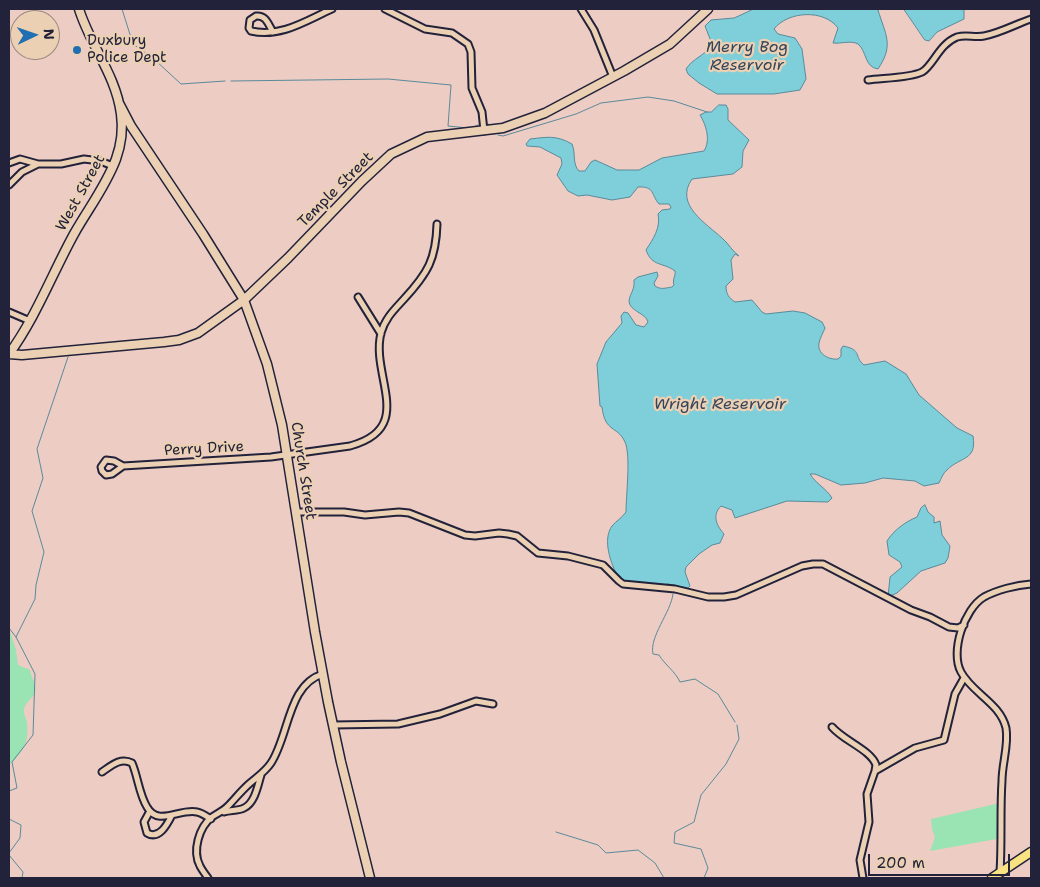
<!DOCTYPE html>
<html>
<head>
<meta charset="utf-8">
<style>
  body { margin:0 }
  #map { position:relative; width:1040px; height:887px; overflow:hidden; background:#ecccc3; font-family:"Shantell Sans",sans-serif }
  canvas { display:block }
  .frame { position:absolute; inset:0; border:10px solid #22223b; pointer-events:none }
  .north { position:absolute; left:10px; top:10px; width:50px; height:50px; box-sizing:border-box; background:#ecd0b3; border:1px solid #9b8a83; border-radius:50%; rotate:87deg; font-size:14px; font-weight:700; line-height:20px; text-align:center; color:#22223b }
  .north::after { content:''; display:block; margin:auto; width:18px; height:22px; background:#1f6fb2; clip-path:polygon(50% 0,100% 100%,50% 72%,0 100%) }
  .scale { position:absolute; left:868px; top:854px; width:142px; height:22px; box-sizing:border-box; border:2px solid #22223b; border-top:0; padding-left:6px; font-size:15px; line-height:18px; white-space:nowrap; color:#22223b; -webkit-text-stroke:4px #ecd0b3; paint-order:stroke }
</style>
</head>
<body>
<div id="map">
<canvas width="1040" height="887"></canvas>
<div class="frame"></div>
<div class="north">N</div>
<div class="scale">200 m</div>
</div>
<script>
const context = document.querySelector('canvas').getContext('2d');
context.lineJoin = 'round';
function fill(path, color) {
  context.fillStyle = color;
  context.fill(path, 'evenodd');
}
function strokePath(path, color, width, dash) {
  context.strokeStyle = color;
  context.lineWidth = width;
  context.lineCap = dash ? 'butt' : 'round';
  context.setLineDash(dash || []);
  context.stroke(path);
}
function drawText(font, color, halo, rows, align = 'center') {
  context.font = font + ' "Shantell Sans",sans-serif';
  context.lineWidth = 4.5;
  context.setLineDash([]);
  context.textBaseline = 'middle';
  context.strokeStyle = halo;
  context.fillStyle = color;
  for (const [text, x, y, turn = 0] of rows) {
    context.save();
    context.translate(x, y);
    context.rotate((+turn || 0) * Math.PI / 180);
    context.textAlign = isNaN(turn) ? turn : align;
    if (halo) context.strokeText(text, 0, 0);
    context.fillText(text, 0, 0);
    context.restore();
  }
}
fill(new Path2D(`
  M9,628L16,650L18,665L30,670C31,677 37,685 35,692C33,699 23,703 24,712C24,716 27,720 27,723C29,743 23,752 9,765Z
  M1000,803L1002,838L930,851L935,837L932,829L931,819Z`), '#9ae3b2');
const water = new Path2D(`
  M754,9H876L878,10C886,36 894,45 878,69C864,67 867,51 858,44C851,40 841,44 833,43L838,28C824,9 788,11 774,29L778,34L795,38L802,49L806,79L800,90L774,94H717L699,83L688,74L686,69C693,58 705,56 712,44L705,26L711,20L734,18Z
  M904,9H964V19L937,32L929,41L925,40Z
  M719,105H726L728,109V120L749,140L743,151L742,167L733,174L692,179C674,205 706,223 723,239C729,244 732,251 739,256L735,254L731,260L733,279L726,286C726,294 729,298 735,302L752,300L762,312L766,314L793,311L805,313L822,322L825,328C823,333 820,338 819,343C817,354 829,360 838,359L841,356V349L843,346C863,350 853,356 864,365L885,361L906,374L919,395L957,428L973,436C977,461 961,456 947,470C943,473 941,479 939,483L924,486L915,481L883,478L865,483L841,485L815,474H810C816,484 826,488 832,498L828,502L787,501L735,518L732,510L721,506C712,515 716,525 724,534L720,543L712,545L699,554L686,567L685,572L690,586L688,588L668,584L663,585L626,582L618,577C611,564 602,540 612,526C616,521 622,518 626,512C626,496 631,455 625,442C617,425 605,433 602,407L600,406L597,364L606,342L622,323L621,316L624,312L628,313L636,325L644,327L648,322C646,313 629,311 629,301C630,293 635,290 634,280L638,277L657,272L658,276L654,283L655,286C661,290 665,288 672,287L674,285C672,279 676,276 675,271C663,262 652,267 646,250C653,239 661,228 658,214L662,210L670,209L671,207L669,204H659C651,195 655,186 638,187L630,197L612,200L587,195L578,196L568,191L557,175L562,164L561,158L540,147L527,146L526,144L530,139C548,137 556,135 572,144C576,153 572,164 579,171H585L591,162L595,160L617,170H639L662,158L704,151C711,140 706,125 700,115L706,112H711Z
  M925,505L928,512L934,517V523L940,521L942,535L950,546L948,558L945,563L921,571L897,593L888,597L890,577L902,567L900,562L889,555L887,541C894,530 905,522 917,517L921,508Z`);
fill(water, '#7fcfda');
strokePath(water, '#5a8a9a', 1);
strokePath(new Path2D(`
  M122,9L133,44L155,60L181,84L225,81
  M231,81L388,79L451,85L448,126L468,128
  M488,124L491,125
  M472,128L478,125
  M498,135L503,136L576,114L601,103L648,97L674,101L707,112
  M673,594C671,612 649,637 653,654L659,655C665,665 675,671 680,682L695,679L718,694L735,722
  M9,628L16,637L35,674L33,735L12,762L17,788L9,791
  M16,637L35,599L36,585L44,552L32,511L43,478L37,449L68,357
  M9,819L21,825L20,838L9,853
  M556,832L598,845L606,853L638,850L655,863L664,878
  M9,855L23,872L22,878
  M704,878L708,868L701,849L674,843L675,832L694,822L701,795L726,764L739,739L737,725`), '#5a8a9a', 1);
const minor = new Path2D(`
  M385,9L425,29L452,33L468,44L471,52L472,88L482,112L484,131
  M581,9L594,30L613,77
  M273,32C268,24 266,15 256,16L250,20L249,28L251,31C281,38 307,20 332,9
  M868,80C882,78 910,78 922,72C933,66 939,44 957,37C967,34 974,38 984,36C1000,33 1016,24 1031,19
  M9,163L20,159L38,164
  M9,185L22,172L38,164H61L84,159L100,161L113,166
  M358,297L381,334
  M9,312L30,321
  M106,460L114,461L123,466L112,474L106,475L102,471L101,467Z
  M123,466L271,457L350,446C417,428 370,376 381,333C385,318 395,309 404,299C428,273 436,259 437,224
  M296,512H344L365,515L399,512L409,513L465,535L475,536L499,533L508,534L517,536L538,553L568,556L603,565L619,581L623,584L675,589L708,597H724L736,595L802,566L813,564H823L911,610L930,617L949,627L958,628L964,625
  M333,725L398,724L440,714L476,701L493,704
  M832,727C844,741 871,750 876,765L875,771L915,748L944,740L955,694L964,678
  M102,772C112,765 121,757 132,763C138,777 139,794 147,807C158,827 180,808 197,812C202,813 206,816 211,819
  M150,811L144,822L147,833C159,840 167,825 172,815
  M224,812C230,810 238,811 244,808C255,803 258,785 261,775
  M1000,872C1002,841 1000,811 1002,781C1002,763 1009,745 1006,728C1000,703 972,693 961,672C950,652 964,609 984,597C997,590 1016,585 1031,584
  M208,878C205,874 202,870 200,866C192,851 199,827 212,817C218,813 223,811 228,806C235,799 241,791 249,784C257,777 265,772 271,763C289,736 288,684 323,674
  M863,878L860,860L869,822L867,794L875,771`);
const secondary = new Path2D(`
  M119,103L131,126L203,234L244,300L267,364L282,425L315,632L328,702L341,762L370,878
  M9,354L22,355L164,342L179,340L198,333L244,300L288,258L362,181L391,154L427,137L503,128L545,113L624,71L670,44L708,9
  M9,354C36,317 52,274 74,234C88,209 106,186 116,159C121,145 123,128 121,114C116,75 90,45 79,9`);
const primary = new Path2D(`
  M992,878L1031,852`);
strokePath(minor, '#22223b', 9);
strokePath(secondary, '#22223b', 11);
strokePath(primary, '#22223b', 11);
strokePath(minor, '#ecd0b3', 5);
strokePath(secondary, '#ecd0b3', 8);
strokePath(primary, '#f8e281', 8);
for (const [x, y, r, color] of [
  [77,50,5,"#1f6fb2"]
]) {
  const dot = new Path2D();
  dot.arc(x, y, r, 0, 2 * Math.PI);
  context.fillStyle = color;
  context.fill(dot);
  strokePath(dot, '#ecd0b3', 2);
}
drawText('15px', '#22223b', '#ecd0b3', [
  ["Duxbury",87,41],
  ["Police Dept",87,58]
], 'left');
drawText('15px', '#22223b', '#ecd0b3', [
  ["Temple Street",336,190,-45],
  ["West Street",81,193,-61],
  ["Perry Drive",204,449,-3],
  ["Church Street",303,471,81]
]);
drawText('italic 16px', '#35455b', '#ecd0b3', [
  ["Merry Bog",747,48],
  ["Reservoir",747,66],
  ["Wright Reservoir",720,405]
]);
</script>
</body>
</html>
